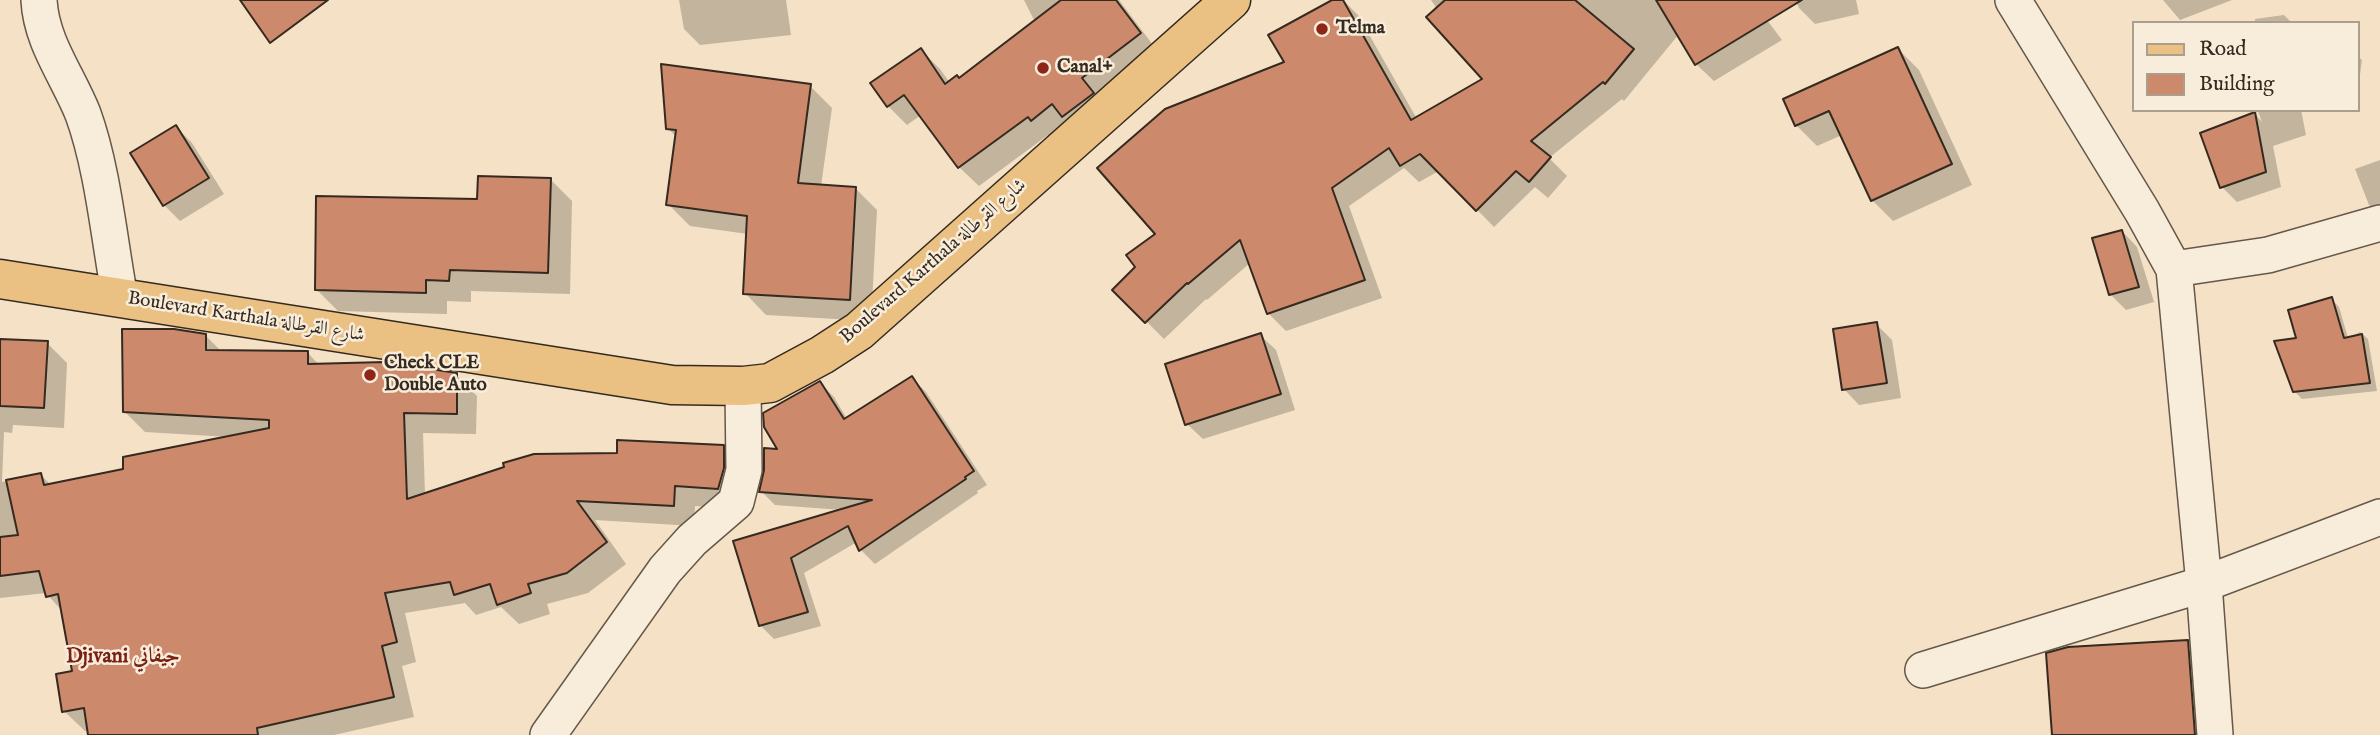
<!DOCTYPE html>
<html>
<head>
<meta charset="utf-8">
<style>
  body { margin:0 }
  #map { position:relative; width:2380px; height:735px; overflow:hidden; background:#f4e1c6; font-family:"IM FELL English",serif }
  canvas { display:block }
  .legend { position:absolute; left:2132px; top:21px; width:228px; height:91px; box-sizing:border-box; background:#f8ecda; border:2px solid #aa9e8f; margin:0; padding:9px 12px; list-style:none; font-size:21px; color:#352a1f }
  .legend li { display:flex; align-items:center; gap:14px; height:35px }
  .legend b { width:35px; border:2px solid #aa9e8f }
</style>
</head>
<body>
<div id="map">
<canvas width="2380" height="735"></canvas>
<ul class="legend">
<li><b style="height:9px;background:#eac083"></b>Road</li>
<li><b style="height:19px;background:#cc896c"></b>Building</li>
</ul>
</div>
<script>
const context = document.querySelector('canvas').getContext('2d');
context.lineJoin = 'round';
function fill(path, color) {
  context.fillStyle = color;
  context.fill(path, 'evenodd');
}
function strokePath(path, color, width, dash) {
  context.strokeStyle = color;
  context.lineWidth = width;
  context.lineCap = dash ? 'butt' : 'round';
  context.setLineDash(dash || []);
  context.stroke(path);
}
function drawText(font, color, halo, rows, align = 'center') {
  context.font = font + ' "IM FELL English",Amiri,serif';
  context.lineWidth = 5;
  context.setLineDash([]);
  context.textBaseline = 'middle';
  context.strokeStyle = halo;
  context.fillStyle = color;
  for (const [text, x, y, turn = 0] of rows) {
    context.save();
    context.translate(x, y);
    context.rotate((+turn || 0) * Math.PI / 180);
    context.textAlign = isNaN(turn) ? turn : align;
    if (halo) context.strokeText(text, 0, 0);
    context.fillText(text, 0, 0);
    context.restore();
  }
}
fill(new Path2D(`
  M679,0H786L791,35L700,45L684,29Z
  M1024,0H1119L1159,53L1052,139L1048,135L979,186L959,167L921,115L907,125L888,106L921,50L940,69L950,83L959,80L1035,22Z
  M1335,0H1343L1358,15L1417,119L1485,80L1431,0H1752L1782,40L1714,81L1696,64L1679,34L1624,101L1622,99L1549,158L1567,176L1548,198L1535,187L1494,227L1439,171L1419,182L1404,168L1349,206L1382,298L1286,331L1268,313L1250,263L1207,300L1206,299L1164,339L1115,290L1137,267L1158,235Z
  M1795,0H1856L1859,14L1815,24L1799,8Z
  M2163,0H2232L2180,20Z
  M2284,15L2292,23H2255V19Z
  M1898,49L1919,70L1972,185L1893,221L1872,200L1842,135L1817,146L1796,125Z
  M2357,55L2362,60L2358,89H2357Z
  M810,86L832,108L821,186L855,188L877,210L871,321L766,315L745,293L748,234L690,226L668,204L677,137L667,128Z
  M2261,110H2301L2306,135L2273,146L2281,187L2237,202L2222,187L2255,114L2262,122L2258,111Z
  M176,127L192,143L224,194L180,221L164,205Z
  M2380,160V212L2377,213L2369,205L2355,169Z
  M550,179L572,201L570,294L471,291V302L447,301V314L338,311L316,289L479,201Z
  M2122,231L2137,247L2154,302L2126,310L2110,294Z
  M2331,299L2339,307L2348,338L2360,332L2368,339L2377,391L2302,399L2294,391L2298,340Z
  M1876,324L1892,340L1901,398L1859,405L1844,389Z
  M205,335L222,352H307L320,366L456,375L477,396L476,434L423,433L425,495L618,454L723,447L743,468L739,509L695,506L694,526L595,520L626,564L588,593L547,604L550,614L519,624L501,607L476,615L465,603L405,613L416,662L402,666L414,717L334,735H90L89,731H85L64,711L74,673L63,612L46,593L0,598V340L47,343L67,363L64,428L13,425L12,433L4,432L2,482L41,475L51,485L125,470L229,437L145,432L124,411Z
  M1260,335L1276,350L1295,410L1203,439L1187,424Z
  M912,378L926,392L987,485L977,491L978,493L875,564L861,550L857,542L804,573L821,626L774,639L760,625L735,542L842,510L775,505L761,491L781,451L820,383L834,397L847,419Z
  M2187,642L2209,663L2214,735H2053Z`), '#0003');
const building = new Path2D(`
  M240,0H328L270,43Z
  M1061,0H1116L1141,33L1082,78L1094,93L1062,117L1052,104L1031,121L1028,117L958,168L904,95L887,107L870,83L921,48L945,84L957,75L959,78Z
  M1332,0H1343L1411,120L1482,79L1426,17L1445,0H1575L1634,49L1605,84L1603,82L1531,141L1551,157L1529,182L1516,171L1476,211L1420,154L1400,166L1389,148L1332,188L1365,280L1267,314L1240,240L1188,284L1187,283L1145,323L1112,290L1135,267L1126,255L1155,234L1097,168L1165,109L1284,62L1268,35Z
  M1656,0H1802L1695,65Z
  M1898,47L1952,164L1871,201L1829,111L1795,126L1783,99Z
  M661,64L811,84L798,183L856,187L850,300L743,294L747,216L666,205L676,130L666,129Z
  M2255,112L2266,172L2220,188L2200,133Z
  M176,125L209,178L163,206L130,153Z
  M478,176L551,178L548,273L450,270L449,281L426,280V293L315,290L316,196L477,199Z
  M2122,230L2139,287L2109,295L2092,238Z
  M2332,297L2344,338L2362,334L2370,383L2293,392L2274,341L2296,338L2288,310Z
  M1877,322L1887,383L1842,390L1833,329Z
  M122,329H174L206,334V350L308,351V364L385,362L457,373V414L404,413L407,499L504,467L503,463L534,454L617,453V440L724,445V468L718,489L675,486L674,506L577,501L607,542L567,573L528,584L531,593L497,605L490,584L454,595L450,582L385,593L397,642L382,646L394,697L257,728L258,735H88L84,708L62,712L56,674L72,671L58,594L46,597L39,571L0,576V537L18,535L6,480L41,473L44,485L123,469V457L269,428V420L123,412Z
  M1261,333L1281,394L1185,425L1165,364Z
  M0,339L48,341L44,408L0,406Z
  M912,376L974,471L965,477L966,479L859,551L848,526L791,558L808,612L759,626L733,541L872,500L759,492L764,470V448L777,449L764,427L763,413L820,381L844,419Z
  M2188,640L2195,735H2052L2046,653L2068,647Z`);
fill(building, '#cc896c');
strokePath(building, '#352a1f', 2);
const minor = new Path2D(`
  M39,0C41,42 68,76 83,114C103,169 109,239 120,298
  M2013,0L2142,211L2174,269L2268,255L2380,223
  M2174,269L2204,584L2215,735
  M1923,670L2204,584L2380,517
  M548,735L665,570L692,540L736,502L744,470L743,386`);
const primary = new Path2D(`
  M0,279L672,385L743,386L770,383L822,355L859,331L1231,0`);
strokePath(minor, '#655849', 38);
strokePath(primary, '#352a1f', 41);
strokePath(minor, '#f8ecda', 35);
strokePath(primary, '#eac083', 38);
for (const [x, y, r, color] of [
  [1322,29,7,"#8f2418"],
  [1043,68,7,"#8f2418"],
  [370,375,7,"#8f2418"]
]) {
  const dot = new Path2D();
  dot.arc(x, y, r, 0, 2 * Math.PI);
  context.fillStyle = color;
  context.fill(dot);
  strokePath(dot, '#f8ecda', 2.5);
}
drawText('bold 19px', '#352a1f', '#f8ecda', [
  ["Telma",1336,29],
  ["Canal+",1057,68],
  ["Check CLE",384,364],
  ["Double Auto",384,386]
], 'left');
drawText('19px', '#352a1f', '#f8ecda', [
  ["Boulevard Karthala شارع القرطالة",934,262,-41],
  ["Boulevard Karthala شارع القرطالة",246,318,9]
]);
drawText('bold 21px', '#7a1f14', '#f8ecda', [
  ["Djivani جيفاني",123,658]
]);
</script>
</body>
</html>
